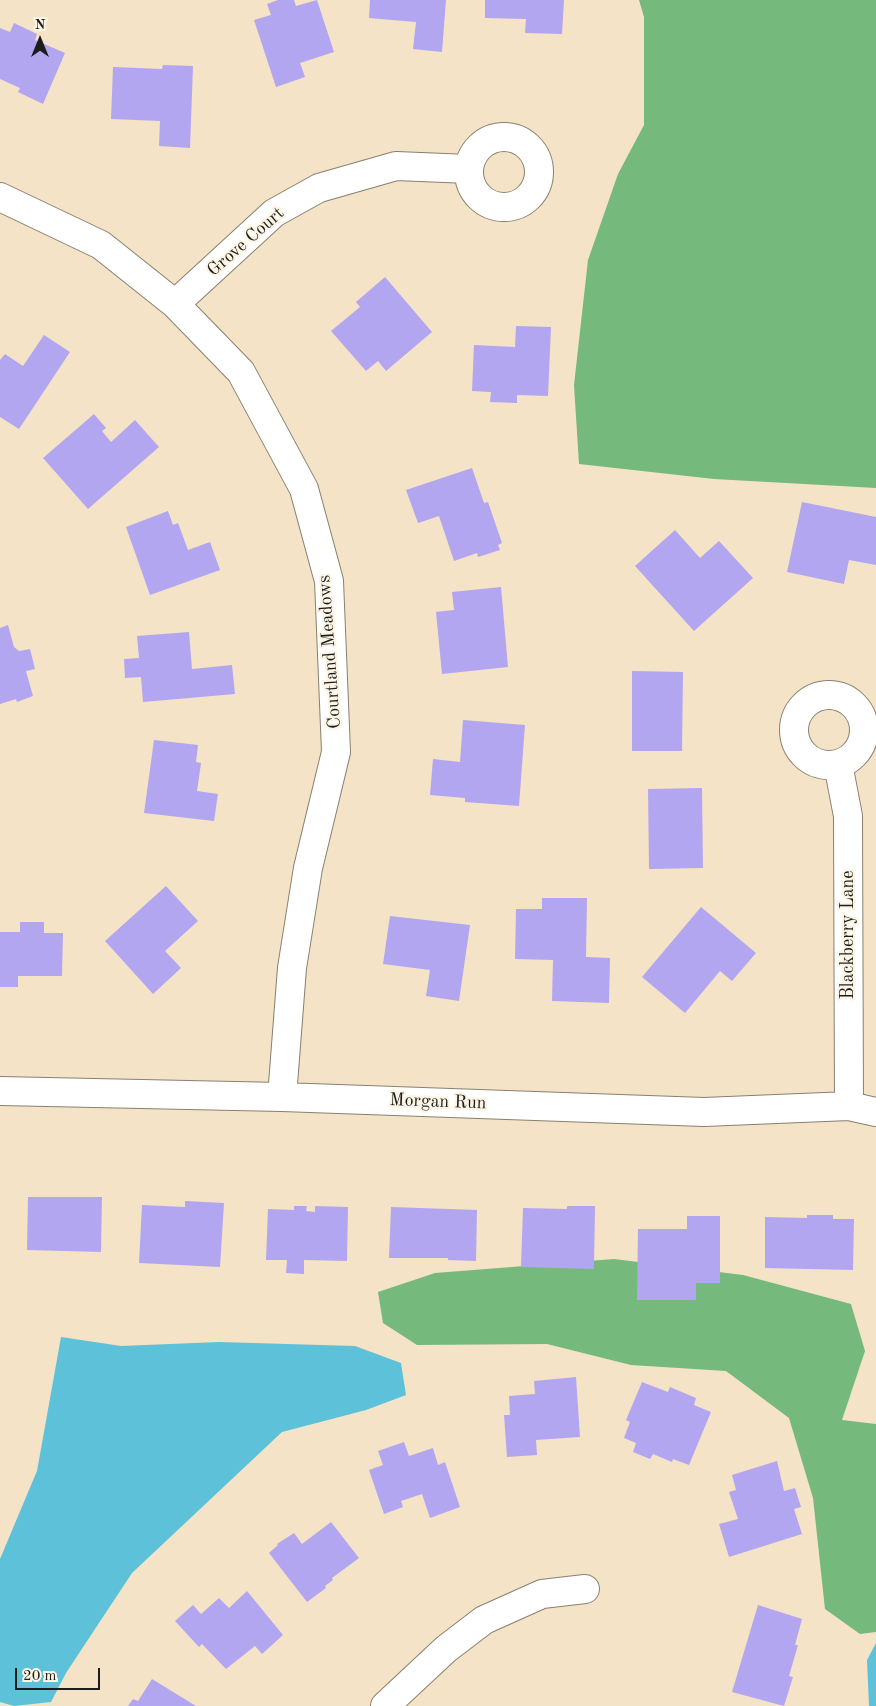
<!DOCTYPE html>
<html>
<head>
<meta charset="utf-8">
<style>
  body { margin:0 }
  #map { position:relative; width:876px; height:1706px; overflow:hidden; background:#f4e3c6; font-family:"Old Standard TT",serif }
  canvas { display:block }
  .north { position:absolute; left:15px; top:15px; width:50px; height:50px; -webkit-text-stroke:4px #fcf5e5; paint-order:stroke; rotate:0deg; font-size:14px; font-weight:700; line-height:20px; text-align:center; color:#1c1c1c }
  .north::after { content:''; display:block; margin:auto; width:18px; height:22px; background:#1c1c1c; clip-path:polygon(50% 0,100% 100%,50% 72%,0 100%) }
  .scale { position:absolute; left:15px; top:1668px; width:85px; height:22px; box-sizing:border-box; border:2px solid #1c1c1c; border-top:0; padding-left:6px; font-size:15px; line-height:18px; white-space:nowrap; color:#1c1c1c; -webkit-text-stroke:4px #fcf5e5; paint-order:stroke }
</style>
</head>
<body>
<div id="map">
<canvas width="876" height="1706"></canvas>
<div class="north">N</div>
<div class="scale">20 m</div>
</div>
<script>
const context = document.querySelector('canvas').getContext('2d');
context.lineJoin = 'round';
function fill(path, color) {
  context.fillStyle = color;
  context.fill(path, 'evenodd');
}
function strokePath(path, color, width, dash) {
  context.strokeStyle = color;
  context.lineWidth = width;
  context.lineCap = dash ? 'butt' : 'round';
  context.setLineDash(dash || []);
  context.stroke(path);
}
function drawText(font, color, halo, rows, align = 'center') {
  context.font = font + ' "Old Standard TT",serif';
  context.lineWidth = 4.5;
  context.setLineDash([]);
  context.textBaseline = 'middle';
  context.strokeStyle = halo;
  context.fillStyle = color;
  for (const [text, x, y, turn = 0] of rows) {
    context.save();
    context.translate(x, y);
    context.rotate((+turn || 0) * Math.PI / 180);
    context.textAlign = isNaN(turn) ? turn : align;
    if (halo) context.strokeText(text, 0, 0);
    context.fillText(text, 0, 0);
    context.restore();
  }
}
fill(new Path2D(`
  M639,0H876V488L714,479L579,464L574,385L588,260L618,174L644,125V17Z
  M614,1259L743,1275L851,1304L865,1351L842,1420L876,1424V1632L860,1634L825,1609L813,1498L789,1418L726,1371L631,1365L547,1344L417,1345L383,1323L378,1292L435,1273Z`), '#75b97d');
fill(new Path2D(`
  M61,1337L121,1346L219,1342L355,1346L401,1363L406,1395L366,1410L282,1432L132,1573L66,1673L51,1702L14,1706L0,1702V1559L37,1471Z
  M876,1643V1706H869L867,1660Z`), '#5cc1d9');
fill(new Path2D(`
  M278,0H294L296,6L317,0L334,52L300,63L305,77L276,87L254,20L271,15L267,4Z
  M370,0H446L442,52L413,49L416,22L369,18Z
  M485,0H564L562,34L525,33L526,19L485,18Z
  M14,23L37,34L35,40L65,53L43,104L18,92L20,88L0,79V28L10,32Z
  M163,65L193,66L190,148L159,146L160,121L111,119L113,67L162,69Z
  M385,277L432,332L386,371L378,361L366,371L331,331L360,307L356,302Z
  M516,326L551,327L548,396L517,395V403L490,402L491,392L472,391L474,345L515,347Z
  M44,335L70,352L19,429L0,417V360L5,354L23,366Z
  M94,414L106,428L102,431L111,442L135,420L159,447L88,509L43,458Z
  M472,468L484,503L488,502L502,543L498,545L500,550L478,557L477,553L454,561L439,516L418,523L406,490Z
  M802,502L876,517V565L849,560L844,584L787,572Z
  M168,511L173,525L178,523L188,550L210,542L220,570L150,595L126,527Z
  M675,530L700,558L719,541L753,578L694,631L635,566Z
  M501,587L508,667L442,674L436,612L454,610L452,592Z
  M8,625L14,647L19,651L30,649L35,669L26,671L33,696L17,702L16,699L0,704V628Z
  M189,632L192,669L232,665L235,694L143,702L141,677L125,678L124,659L139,658L137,636Z
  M632,671L683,672L682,751H632Z
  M463,720L525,725L519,806L465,802V798L430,795L433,759L460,762Z
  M154,740L198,745L196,762L201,763L197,791L218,794L214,821L144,813Z
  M702,788L703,868L649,869L648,789Z
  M166,886L198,921L165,951L181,968L153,994L105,941Z
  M542,898H587L586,957L610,958L609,1003L552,1001L553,960L515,959L516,909H542Z
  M701,907L756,953L732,981L720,971L685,1013L642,977Z
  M390,916L470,925L459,1001L426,996L430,970L383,964Z
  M20,922H44V933H63L62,976H18V987H0V932H20Z
  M28,1197H102L101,1252L27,1250Z
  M185,1201L224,1203L220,1267L139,1263L142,1205L185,1207Z
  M294,1206H307L306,1211L315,1212V1206L348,1207L347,1261L304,1260V1274L286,1273L287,1260H266L268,1209L294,1210Z
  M567,1206H595L594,1269L521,1267L523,1208L567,1209Z
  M391,1207L477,1210L476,1261L448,1260V1258H389Z
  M807,1215H833V1219H854L853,1270L765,1268V1217L807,1218Z
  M687,1216H720V1283H696V1300H637L638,1229H687Z
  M576,1377L580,1437L536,1440L537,1455L507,1457L504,1415H510L509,1396L535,1394L534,1381Z
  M642,1382L668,1392L670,1387L696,1398L694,1405L711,1412L689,1465L673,1459L672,1462L653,1454L650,1459L633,1452L636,1443L624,1438L630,1422L626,1420Z
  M404,1442L409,1456L433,1448L438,1465L445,1462L460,1507L430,1518L422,1494L401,1501L403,1507L384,1514L369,1470L383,1465L378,1451Z
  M777,1461L784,1491L795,1488L801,1507L794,1509L802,1534L729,1557L719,1524L738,1519L729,1492L736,1490L732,1475Z
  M331,1522L359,1558L332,1578L333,1580L325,1586L326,1588L307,1602L269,1553L278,1545L277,1544L294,1533L302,1544Z
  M247,1591L283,1635L262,1654L255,1646L226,1669L202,1644L199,1647L175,1621L193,1605L201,1614L219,1598L229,1608Z
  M758,1605L802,1619L795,1645H798L789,1676L793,1677L784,1706L732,1692Z
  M152,1679L196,1706H128L133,1699L138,1701Z`), '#b2a6f1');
const minor = new Path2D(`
  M469 172a35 35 0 1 1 70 0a35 35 0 1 1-70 0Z
  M0,197L101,245L175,304L241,372L304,489L329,581L336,752L308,868L292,968L282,1097
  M175,304L274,213L319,188L396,166L469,169
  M794 730a35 35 0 1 1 70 0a35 35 0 1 1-70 0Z
  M838,764L848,816L849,1106
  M0,1091L282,1097L704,1112L849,1106L876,1112
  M385,1706L446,1649L484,1620L542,1594L585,1589`);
strokePath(minor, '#888071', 30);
strokePath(minor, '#fff', 28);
drawText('18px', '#1c1c1c', '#fcf5e5', [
  ["Grove Court",246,242,-41],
  ["Courtland Meadows",330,652,-94],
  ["Blackberry Lane",848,935,-90],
  ["Morgan Run",438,1102,2]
]);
</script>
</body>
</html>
